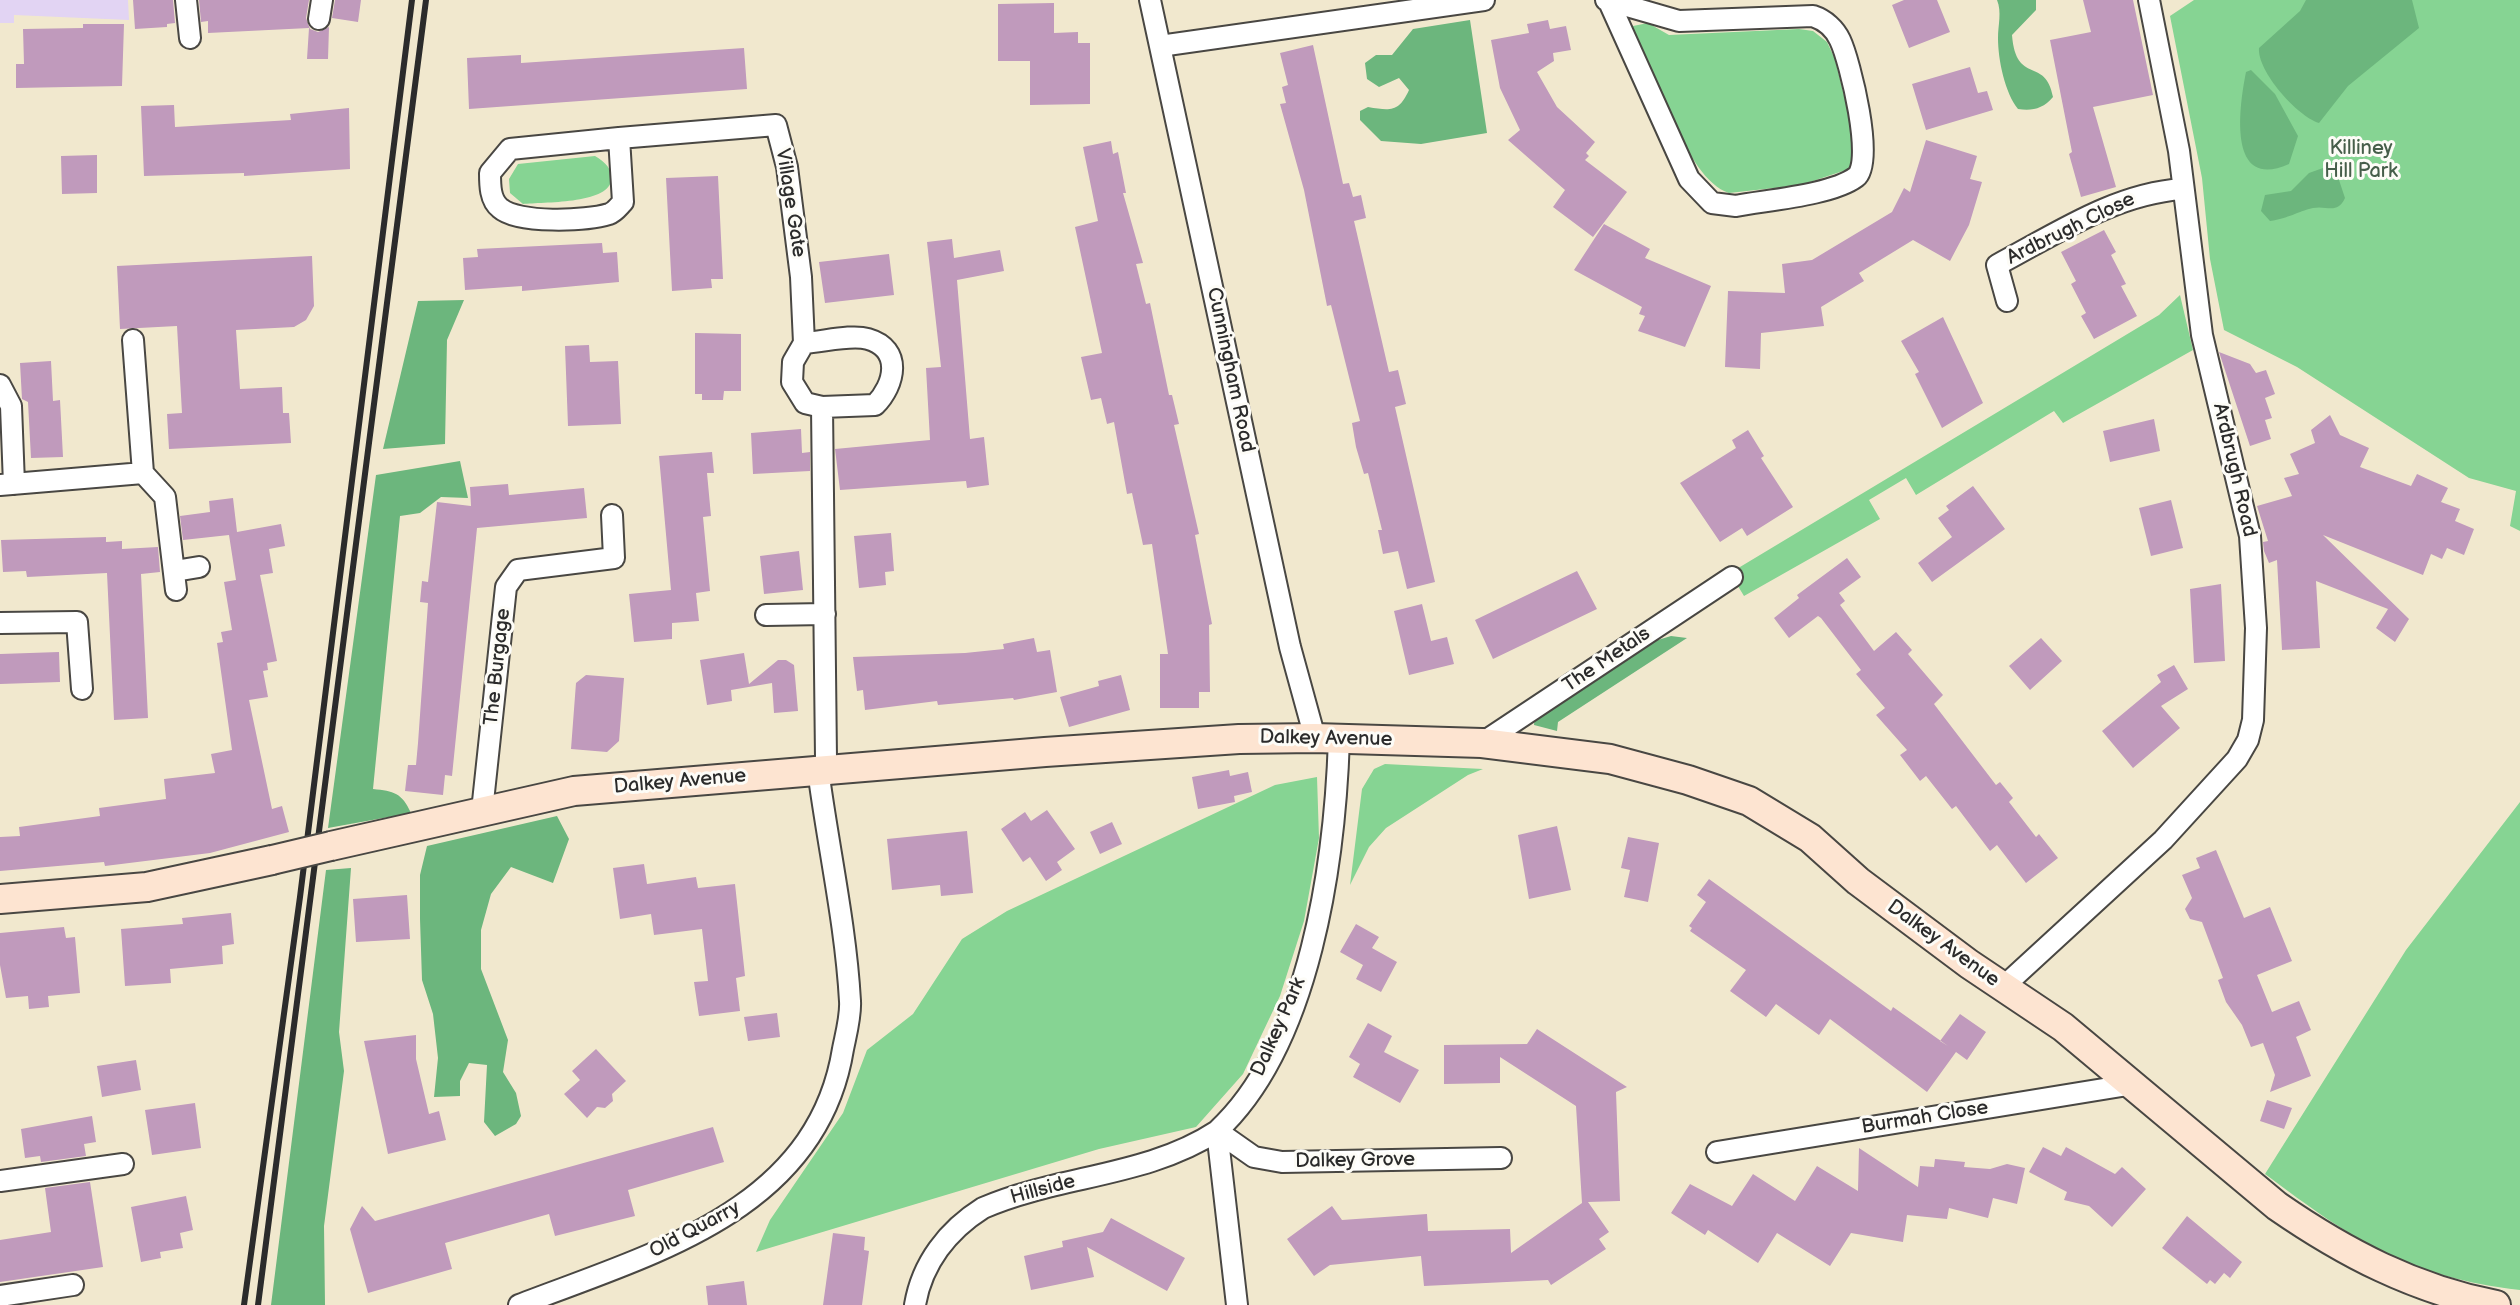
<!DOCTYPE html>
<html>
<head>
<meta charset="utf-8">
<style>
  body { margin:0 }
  canvas { display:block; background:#f1e8ce }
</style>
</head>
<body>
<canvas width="2520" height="1305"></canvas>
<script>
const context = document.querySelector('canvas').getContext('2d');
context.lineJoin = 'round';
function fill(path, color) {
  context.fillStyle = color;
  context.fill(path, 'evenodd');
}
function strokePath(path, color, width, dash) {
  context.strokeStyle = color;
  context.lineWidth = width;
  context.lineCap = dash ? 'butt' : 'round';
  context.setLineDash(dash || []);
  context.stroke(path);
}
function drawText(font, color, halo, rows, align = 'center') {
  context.font = font + ' "Balsamiq Sans",sans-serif';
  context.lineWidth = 6;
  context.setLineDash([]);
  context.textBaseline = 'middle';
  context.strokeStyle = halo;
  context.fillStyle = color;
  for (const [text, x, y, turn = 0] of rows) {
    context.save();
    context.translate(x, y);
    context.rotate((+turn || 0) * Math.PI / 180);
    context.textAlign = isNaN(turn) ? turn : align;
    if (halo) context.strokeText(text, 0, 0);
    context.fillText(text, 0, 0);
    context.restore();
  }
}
fill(new Path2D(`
  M0,0H128L129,20L14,15V23H0Z`), '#e2d4f3');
fill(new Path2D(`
  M2194,0H2520V531L2510,526L2516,491L2469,478L2297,367L2224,330L2210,259L2202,178L2170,16Z
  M1648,23L1669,35L1799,29L1813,31L1827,42L1835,59L1857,148L1849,169L1801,185L1729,193C1684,178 1658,71 1633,31V26Z
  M595,156C605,162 613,169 611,181C607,204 543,202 523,204L510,193L509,179L518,164Z
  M2180,295L2193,350L2063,423L2054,411L1916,495L1906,478L1869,500L1880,519L1744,596L1730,573L2159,315Z
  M1385,764L1483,769L1468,775L1386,828L1369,847L1350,885L1362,789L1374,769Z
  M1317,777L1319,838L1304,921L1280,996L1243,1074L1196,1127L1099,1149L756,1252L770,1220L843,1113L867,1050L913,1014L962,939L1007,911L1275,785Z
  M2520,802V1290C2408,1277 2353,1240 2265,1174L2406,950Z`), '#86d493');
fill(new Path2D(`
  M1997,0H2036V10L2012,35C2016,86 2046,56 2053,97C2043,109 2032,111 2018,109C2005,93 1998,60 1998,38C1998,25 2002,12 1997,0Z
  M2306,0H2412L2419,28L2348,86L2319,123C2297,116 2257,71 2259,48L2300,11Z
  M1470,20L1487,133L1421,144L1381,141L1360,120V111L1368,107C1391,111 1399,112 1409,90L1399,78L1379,87L1367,79L1365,63L1376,55H1392L1413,29Z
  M2251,70L2275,94L2298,136L2289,164C2227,192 2239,107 2246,72Z
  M2323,168L2337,174L2345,198C2337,215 2327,205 2313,208C2296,212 2290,218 2270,221L2261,211L2265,195L2291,191L2309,173Z
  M464,300L447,340L445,444L383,449L418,301Z
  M460,461L468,498L441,497L420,513L400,516L373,789C394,791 402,793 411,813L328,828L376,475Z
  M1671,636L1687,638L1558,722L1557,731L1534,725L1535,713L1648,643Z
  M557,816L569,839L553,883L511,867L491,894L481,930V969L508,1040L503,1072L516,1093L521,1116L516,1124L495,1136L484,1122L487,1065L469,1063L460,1081V1096L434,1097L438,1058L433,1014L422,980L420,919V875L427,846Z
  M351,868L339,1032L344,1071L324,1226L325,1305H271L326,870Z`), '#6cb67d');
fill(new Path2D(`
  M133,0H173L175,23L167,24V27L135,29Z
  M199,0H309L306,18L310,29L318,32L329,27L328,59H307L309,28L208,33V21L201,22Z
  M335,0H361L358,22L332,18Z
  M1904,0H1937L1950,32L1909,48L1892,5Z
  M2083,0H2133L2153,95L2093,107L2116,187L2081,197L2069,154L2072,152L2050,40L2091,32Z
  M1054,3V33L1078,32V43H1090V104L1030,105V61H998V4Z
  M1548,20L1550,29L1566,26L1571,50L1553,53L1554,61L1537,72L1557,107L1595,142L1586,153L1589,156L1585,160L1627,192L1593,237L1553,207L1565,190L1508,140L1520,130L1500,88L1491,40L1529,33L1527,24Z
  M83,24H124L122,86L16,88V64H24L23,29L83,28Z
  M1313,45L1343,184L1349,183L1353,197L1361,195L1366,218L1354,221L1389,372L1398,370L1406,404L1395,407L1435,582L1407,589L1398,551L1383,554L1378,530H1382L1368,473L1364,474L1356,447L1352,423L1360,421L1331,305L1327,306L1304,190L1280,104L1286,103L1282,87L1288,85L1280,53Z
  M744,48L747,89L469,109L467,58L521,55V63Z
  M1970,67L1978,93L1987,91L1993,110L1926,130L1912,84Z
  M174,105L175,127L291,120L290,114L349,108L350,169L244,176V173L144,176L141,106Z
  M1926,140L1977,156L1970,179L1982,182L1969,225L1950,261L1913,240L1859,273L1864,281L1821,307L1824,326L1761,333L1760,369L1725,367L1728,291L1785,293L1782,264L1812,260L1892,212L1904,188L1910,192Z
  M1111,141L1113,154L1118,152L1126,193H1123L1143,263L1136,264L1146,304L1150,303L1169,395H1172L1179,424L1174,425L1199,534L1195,535L1212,624L1209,625L1210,692H1199V708H1160V654H1168L1152,544L1143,545L1132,493L1127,494L1114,422L1107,424L1101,398L1091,400L1081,357L1102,353L1075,227L1098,221L1083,147Z
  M97,155V193L62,194L61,156Z
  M718,176L723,279H711L712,288L672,291L666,178Z
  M1604,224L1650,249L1645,258L1711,286L1685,347L1638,331L1645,316L1639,314L1642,307L1574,270Z
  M2104,230L2116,252L2111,255L2126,284L2121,286L2137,316L2094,339L2081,316L2086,313L2071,284L2076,281L2061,252Z
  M952,239L954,258L1000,250L1004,271L957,280L970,439L984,437L989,485L967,488L966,481L840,490L835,449L930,440L926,368L941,367L927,242Z
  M602,243L603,253L617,252L619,282L522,291V286L465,290L463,258L478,257L477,249Z
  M889,254L894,295L825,303L819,262Z
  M312,256L314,306L306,320L294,327L236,330L240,389L282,387L283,413H289L291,443L169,449L167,414L182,413L177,326L120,329L117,266Z
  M1943,317L1983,403L1942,428L1915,374L1919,372L1901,341Z
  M695,333L741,334V391H724L723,400H702V394H695Z
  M589,345L590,362L618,361L621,424L568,426L565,346Z
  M2219,352L2250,364L2256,373L2266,370L2275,394L2265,398L2272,418L2265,420L2271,439L2250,446Z
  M51,361L53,401L60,400L63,457L31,458L28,402L22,399L20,363Z
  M2330,415L2340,435L2369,448L2360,467L2411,486L2417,474L2448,488L2441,502L2460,509L2455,521L2474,529L2464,555L2447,548L2442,559L2431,554L2423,575L2323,535L2409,619L2395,642L2376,628L2388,609L2316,581L2320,648L2282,650L2277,560L2269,563L2264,551L2263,542L2268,541L2257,506L2292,496L2284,478L2299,474L2290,454L2315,443L2311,430Z
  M2154,419L2160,451L2110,462L2103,431Z
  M801,429L802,453L810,452V471L753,474L751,433Z
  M1748,430L1764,456L1761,458L1793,507L1747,536L1742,528L1720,542L1680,483L1736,448L1732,440Z
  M712,452L714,473H707L711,516L703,517L710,591L696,593L699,621L672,623V639L634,642L629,594L671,590L659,456Z
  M508,484L509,495L584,488L587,518L477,528L452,776L445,775L443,795L405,791L408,765H416L418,743L428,603L420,602L422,581L428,582L437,502L471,506L470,487Z
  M1973,486L2005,529L1932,582L1918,563L1952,537L1938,518L1949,510L1946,506Z
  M233,498L237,532L281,524L285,546L269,549L273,573L260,575L277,661L267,663L268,670L263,671L268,697L249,700L272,809L282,806L289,832L210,853L105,866L104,862L0,871V837L20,836L19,827L100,816L99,808L166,799L164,779L215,773L211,754L232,750L217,643L223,642L221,632L232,630L224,582L236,580L229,535L183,540L180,516L210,512L209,501Z
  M2171,500L2183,548L2151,556L2139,508Z
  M891,533L894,571L885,572L886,585L859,588L854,536Z
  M106,537V542L122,541V549L158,547L160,572L141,574L148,718L114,720L107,573L27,577L26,571L3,572L1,540Z
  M799,551L803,590L764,594L760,556Z
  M1847,558L1861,577L1839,593L1845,601L1840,605L1874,651L1896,632L1912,650L1908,654L1943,695L1934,704L1996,785L2000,782L2013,798L2009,802L2036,837L2039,834L2058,858L2026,883L1997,845L1990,851L1956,806L1952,809L1926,776L1920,781L1900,755L1907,750L1876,715L1885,708L1856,674L1861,670L1821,618L1818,616L1789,638L1774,618L1799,598L1797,595Z
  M1577,571L1597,609L1493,659L1475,620Z
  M2221,584L2225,661L2194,663L2190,589Z
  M1422,604L1431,641L1447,637L1454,664L1409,675L1394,611Z
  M1034,638L1037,652L1050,650L1057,692L1014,700L1013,698L938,705L937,701L865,710L863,690L857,691L853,657L965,653L1004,649L1003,644Z
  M2041,638L2062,661L2030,690L2009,666Z
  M59,652L60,682L0,684V654Z
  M744,653L749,684L778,660H786L794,665L798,711L774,713L772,683L731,690L732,701L707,705L700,660Z
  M2174,665L2188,689L2161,706L2180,728L2133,768L2102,731L2161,682L2157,675Z
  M586,675L624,678L619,741L607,752L571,749L576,683Z
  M1121,675L1130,710L1069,727L1060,697L1099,686L1098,681Z
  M1229,770L1230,776L1248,772L1252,792L1234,796L1235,802L1198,809L1192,777Z
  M1047,810L1075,849L1057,862L1062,870L1046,881L1030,857L1023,862L1001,829L1025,812L1031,821Z
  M1112,822L1122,844L1100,854L1090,832Z
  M1557,826L1571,890L1529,899L1518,835Z
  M967,831L973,893L941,896L940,885L892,890L887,839Z
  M1628,837L1659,843L1648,902L1624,897L1630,870L1621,868Z
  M2216,850L2244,918L2270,907L2292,961L2257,975L2272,1012L2299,1001L2311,1030L2296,1037L2311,1076L2270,1092L2275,1075L2263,1043L2251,1047L2242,1025L2226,1002L2218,980L2223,978L2202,922L2190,919L2185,909L2192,898L2182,875L2200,868L2196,858Z
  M644,864L647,884L696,877L698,888L735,884L745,976L736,978L740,1011L699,1016L694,982L708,981L702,929L654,935L651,914L620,919L613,868Z
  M1709,879L1891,1011L1893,1007L1948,1046L1940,1041L1960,1014L1986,1032L1967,1060L1956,1052L1927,1092L1830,1019L1819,1035L1776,1004L1766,1017L1730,991L1746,970L1690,931L1692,928L1689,926L1706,902L1697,895Z
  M407,895L410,939L356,942L353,899Z
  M231,913L234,944L222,946L223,964L170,969L171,983L125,986L121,929L183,924L182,918Z
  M1356,924L1379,937L1372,948L1397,962L1381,992L1356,979L1363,965L1340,952Z
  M64,927L66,938L75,937L80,993L48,996L49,1007L29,1009L28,996L6,998L0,965V933Z
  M777,1013L780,1037L748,1041L744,1017Z
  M1368,1023L1392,1036L1384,1052L1419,1070L1400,1103L1353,1077L1360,1064L1349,1057Z
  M1537,1029L1627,1087L1616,1092L1620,1201L1588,1202L1609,1232L1599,1239L1606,1249L1551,1285L1548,1280L1424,1286L1421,1256L1330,1265L1314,1276L1287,1239L1332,1206L1342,1220L1427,1214L1428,1231L1510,1229L1511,1253L1582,1203L1576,1106L1500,1057V1083L1444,1084V1045L1527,1044Z
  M416,1035V1059L429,1114L439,1111L446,1140L388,1154L364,1041Z
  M596,1049L626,1081L612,1094L613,1101L605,1108L597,1107L587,1118L564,1094L580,1080L572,1071Z
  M136,1060L141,1090L102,1097L97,1066Z
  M2267,1100L2292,1108L2284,1129L2260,1121Z
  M195,1103L201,1148L152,1155L145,1110Z
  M92,1116L96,1142L84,1144L86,1156L41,1162L40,1156L25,1158L21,1129Z
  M713,1127L724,1162L628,1190L635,1216L555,1236L549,1214L445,1243L452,1269L368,1293L350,1229L362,1206L375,1221Z
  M2043,1147L2061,1156L2066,1147L2115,1174L2122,1167L2146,1189L2112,1227L2089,1206L2064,1200L2067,1192L2029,1172Z
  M1859,1148L1918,1187L1920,1166L1934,1167L1935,1159L1965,1162L1964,1167L1990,1169L2007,1164L2025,1168L2017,1204L1993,1198L1988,1218L1949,1208L1947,1219L1907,1215L1903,1242L1851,1233L1830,1266L1777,1233L1758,1263L1708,1230L1705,1235L1671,1213L1690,1184L1732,1206L1753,1174L1795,1201L1817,1166L1858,1191Z
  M90,1182L103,1267L0,1282V1240L51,1232L45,1188Z
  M186,1196L193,1230L180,1233L183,1248L160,1252L161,1258L141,1262L131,1207Z
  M2187,1216L2242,1262L2230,1278L2224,1273L2215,1284L2210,1280L2207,1284L2162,1248Z
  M1111,1218L1185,1258L1167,1291L1087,1247L1094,1277L1031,1290L1024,1256L1063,1247L1062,1241L1103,1232Z
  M833,1233L865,1237L864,1250L869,1251L862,1305H823Z
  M744,1281L747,1305H708L706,1286Z`), '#c09abc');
const street = new Path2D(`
  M186,0L190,38
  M1150,0L1290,647L1315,738
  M1606,0L1679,21L1813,16C1825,20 1835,29 1840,40C1850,61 1875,163 1856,177C1832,195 1767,200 1736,206L1712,203L1689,179L1609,2
  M319,19L322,0
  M1160,46L1484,0
  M619,138L776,125L787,167L801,277L804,343L793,362L792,382L805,403L822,407L875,405C895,385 903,349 868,339C851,334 823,342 804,343
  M619,138L623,202C619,206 615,212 609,214C586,221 518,224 500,208C490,200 490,185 490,173L510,149Z
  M2007,301L1997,265C2056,234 2114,194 2182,189
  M133,340L143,473
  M0,385L11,406L14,484
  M0,485L143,473L165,497L176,590
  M175,571L199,567
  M766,615L825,614
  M0,623L77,622L82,689
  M1482,743L1732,577
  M482,811L506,587L518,570L614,558L612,515
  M2003,987L2163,840L2237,759L2248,740L2253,720L2256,628L2250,536L2202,335L2179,151L2149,0
  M1717,1152L2134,1084
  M0,1181L123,1164
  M0,1296L73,1285
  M519,1305C651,1254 817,1211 843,1049C846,1034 851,1016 850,1001C846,929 830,855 820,784L826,758L822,407
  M915,1305C922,1263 948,1230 983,1208C1059,1175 1147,1177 1217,1131L1254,1157L1282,1162L1501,1158
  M1237,1305L1217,1131C1311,1044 1335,860 1339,739`);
const secondary = new Path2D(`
  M331,846L574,791L1045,752L1239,739L1315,738L1482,743L1610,759L1688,780L1749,801L1810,838L1858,881L1969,964L2063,1027L2277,1206C2345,1253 2414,1289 2496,1305
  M0,899L147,887L272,860`);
strokePath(street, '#494743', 24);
strokePath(secondary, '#494743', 32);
strokePath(street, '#fff', 20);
strokePath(secondary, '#fde4d1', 28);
strokePath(new Path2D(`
  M244,1305L300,897L412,0
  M258,1305L426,0`), '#2b2b2b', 6);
const secondaryBridge = new Path2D(`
  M272,860L331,846`);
strokePath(secondaryBridge, '#494743', 32, []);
strokePath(secondaryBridge, '#fde4d1', 28);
drawText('20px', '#465e4a', '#fdfcf7', [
  ["Killiney",2361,149],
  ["Hill Park",2361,172]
]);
drawText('20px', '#2b2b2b', '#fdfcf7', [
  ["Village Gate",790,203,81],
  ["Ardbrugh Close",2071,229,-26],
  ["Cunningham Road",1230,370,78],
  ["Ardbrugh Road",2234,470,77],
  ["The Metals",1607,660,-34],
  ["The Burgage",498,667,-84],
  ["Dalkey Avenue",1326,739,1],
  ["Dalkey Avenue",680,782,-5],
  ["Dalkey Avenue",1943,944,36],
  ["Dalkey Park",1279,1027,-66],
  ["Burmah Close",1925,1118,-9],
  ["Dalkey Grove",1355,1161,-1],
  ["Hillside",1043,1190,-15],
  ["Old Quarry",695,1230,-28]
]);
</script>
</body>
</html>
